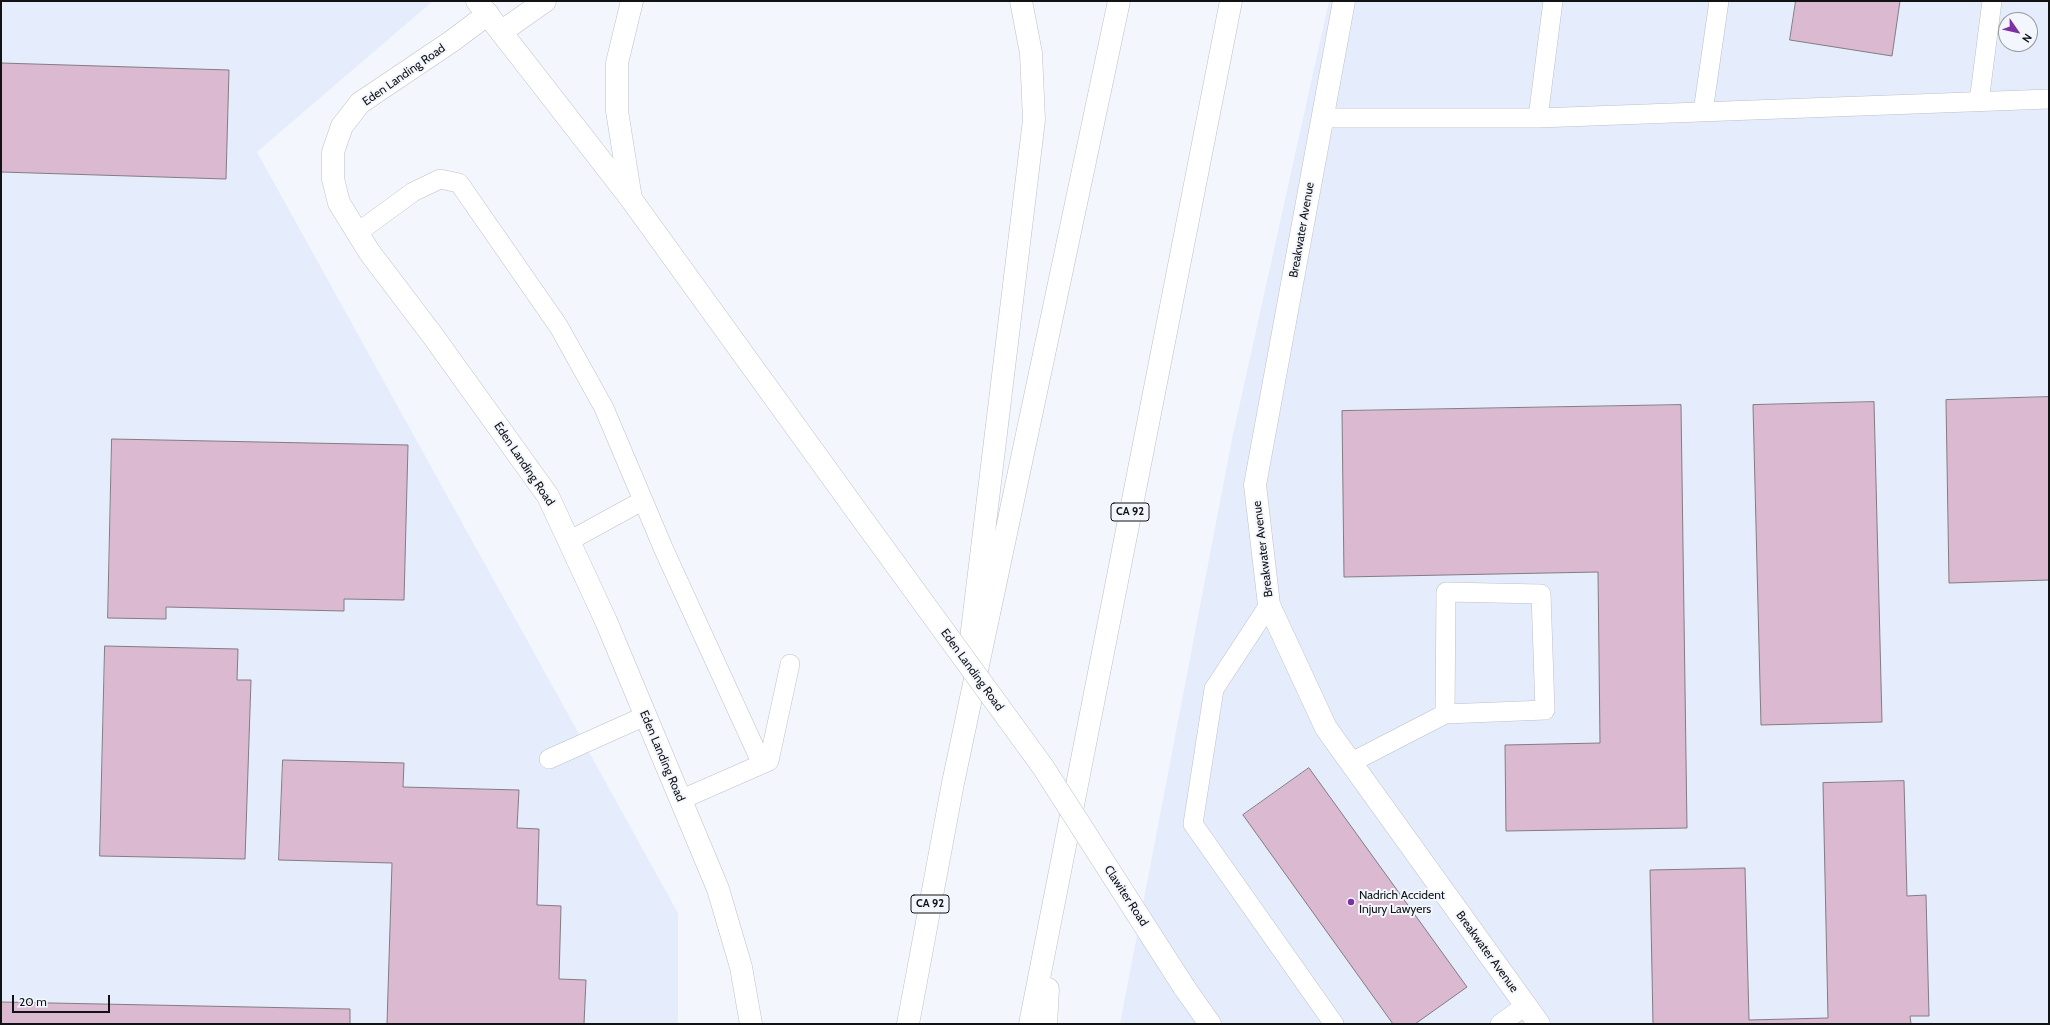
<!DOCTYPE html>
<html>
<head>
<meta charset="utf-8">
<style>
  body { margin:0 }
  #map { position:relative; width:2050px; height:1025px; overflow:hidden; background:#f3f7fd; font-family:Cabin,sans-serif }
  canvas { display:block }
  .frame { position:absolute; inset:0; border:2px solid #101214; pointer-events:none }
  .north { position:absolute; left:1998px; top:12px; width:40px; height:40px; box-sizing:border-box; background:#f3f7fd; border:1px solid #989ba0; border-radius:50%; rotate:124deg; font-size:11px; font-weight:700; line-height:16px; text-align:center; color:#101214 }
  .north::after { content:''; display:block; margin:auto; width:14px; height:18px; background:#7c30a1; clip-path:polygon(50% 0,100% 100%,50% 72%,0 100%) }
  .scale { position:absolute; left:12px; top:995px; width:98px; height:18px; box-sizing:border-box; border:2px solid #101214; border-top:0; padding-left:5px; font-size:12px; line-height:14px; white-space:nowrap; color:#101214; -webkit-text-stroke:3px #f3f7fd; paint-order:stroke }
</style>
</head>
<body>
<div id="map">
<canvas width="2050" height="1025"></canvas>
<div class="frame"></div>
<div class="north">N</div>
<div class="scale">20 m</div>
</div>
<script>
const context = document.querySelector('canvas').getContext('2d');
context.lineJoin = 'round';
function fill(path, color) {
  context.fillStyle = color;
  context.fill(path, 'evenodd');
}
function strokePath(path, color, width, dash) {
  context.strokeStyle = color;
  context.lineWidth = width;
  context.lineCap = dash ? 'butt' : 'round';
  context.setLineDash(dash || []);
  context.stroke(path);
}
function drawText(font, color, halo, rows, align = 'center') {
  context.font = font + ' Cabin,sans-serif';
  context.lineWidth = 4;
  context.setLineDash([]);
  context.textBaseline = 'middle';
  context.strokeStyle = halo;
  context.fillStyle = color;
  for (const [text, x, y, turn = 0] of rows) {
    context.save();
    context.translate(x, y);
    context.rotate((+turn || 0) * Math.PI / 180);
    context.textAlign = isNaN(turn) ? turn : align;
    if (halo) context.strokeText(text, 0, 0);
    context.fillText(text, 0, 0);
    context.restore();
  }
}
fill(new Path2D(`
  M1,1H433L257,152L678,913V1024H1Z
  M1329,1H2049V1024H1120L1232,439ZM2006,20H2030V44H2006Z`), '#e5ecfc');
const building = new Path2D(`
  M1796,1H1900L1892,56L1790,40Z
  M1,63L229,70L226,179L1,172Z
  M2049,397V580L1949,583L1946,400Z
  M1874,402L1882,722L1761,725L1753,405Z
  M1681,405L1687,828L1506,831L1505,745L1600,743L1598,572L1344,577L1342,411Z
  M112,439L408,445L404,600L344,599V611L166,607V619L108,618Z
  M105,646L238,649L237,680H251L245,859L100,856Z
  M283,760L404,763L403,787L519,790L517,828L539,829L537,905L561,906L559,979L586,980L584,1024H387L392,863L279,860Z
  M1309,768L1467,987L1415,1024H1393L1243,815Z
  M1904,781L1907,896L1926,895L1929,1016H1910L1911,1024H1653L1650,870L1745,868L1749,1020L1828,1018L1823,783Z
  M1,1002L350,1009V1024H1Z`);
fill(building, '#dab9d1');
strokePath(building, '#847c82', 1);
const service = new Path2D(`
  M1979,102L1992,1
  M1703,112L1719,1
  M1322,118H1538L2049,99
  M1538,118L1553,1
  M357,233L413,192L440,179L459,183L559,327L604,408L664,550L762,764
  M569,541L642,501
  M1269,605L1214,689L1193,824L1334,1024
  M549,759L645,716
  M1350,763L1445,714L1545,710L1541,594L1446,592L1445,714
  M680,800L769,761L790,664
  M1500,1024L1525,1006`);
const minor = new Path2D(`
  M488,14L452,41L360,103L342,126L333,152V179L339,203L370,253L433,336L548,496L606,621L718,889L741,967L751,1024`);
const tertiary = new Path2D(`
  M477,1L631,199L858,513
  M1344,1L1255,485L1269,605L1326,728L1539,1024
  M1184,987L1210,1024`);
const motorway = new Path2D(`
  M501,32L545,1
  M631,199L617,111V63L632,1
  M971,639L1034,120L1031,53L1021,1
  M908,1024L953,783L1119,1
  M1030,1024L1231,1
  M1046,1024L1048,989`);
strokePath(service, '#bcc0c8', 20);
strokePath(minor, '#bcc0c8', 23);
strokePath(tertiary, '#bcc0c8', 23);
strokePath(motorway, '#bcc0c8', 23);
strokePath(service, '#fff', 19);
strokePath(minor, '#fff', 22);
strokePath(tertiary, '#fff', 22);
strokePath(motorway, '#fff', 22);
const tertiaryBridge = new Path2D(`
  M858,513L1043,767L1184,987`);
strokePath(tertiaryBridge, '#bcc0c8', 23, []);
strokePath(tertiaryBridge, '#fff', 22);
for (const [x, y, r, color] of [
  [1351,902,4,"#7c30a1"]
]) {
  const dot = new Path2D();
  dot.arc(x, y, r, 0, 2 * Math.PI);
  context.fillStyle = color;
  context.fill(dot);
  strokePath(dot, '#f3f7fd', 1.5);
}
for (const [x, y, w] of [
  [1130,512,38],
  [930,904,38]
]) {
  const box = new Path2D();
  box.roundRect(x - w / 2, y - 9, w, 18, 3);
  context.fillStyle = '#f3f7fd';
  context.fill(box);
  strokePath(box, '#101214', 1);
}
drawText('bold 11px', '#101214', null, [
  ["CA 92",1130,512],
  ["CA 92",930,904]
]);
drawText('12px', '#101214', '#f3f7fd', [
  ["Eden Landing Road",404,75,-35],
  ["Breakwater Avenue",1302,230,-80],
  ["Eden Landing Road",524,464,56],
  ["Breakwater Avenue",1263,549,-97],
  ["Eden Landing Road",972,670,54],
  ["Eden Landing Road",662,756,67],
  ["Clawiter Road",1126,896,57],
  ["Breakwater Avenue",1487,952,54]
]);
drawText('12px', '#101214', '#f3f7fd', [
  ["Nadrich Accident",1359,895],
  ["Injury Lawyers",1359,909]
], 'left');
</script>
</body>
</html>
